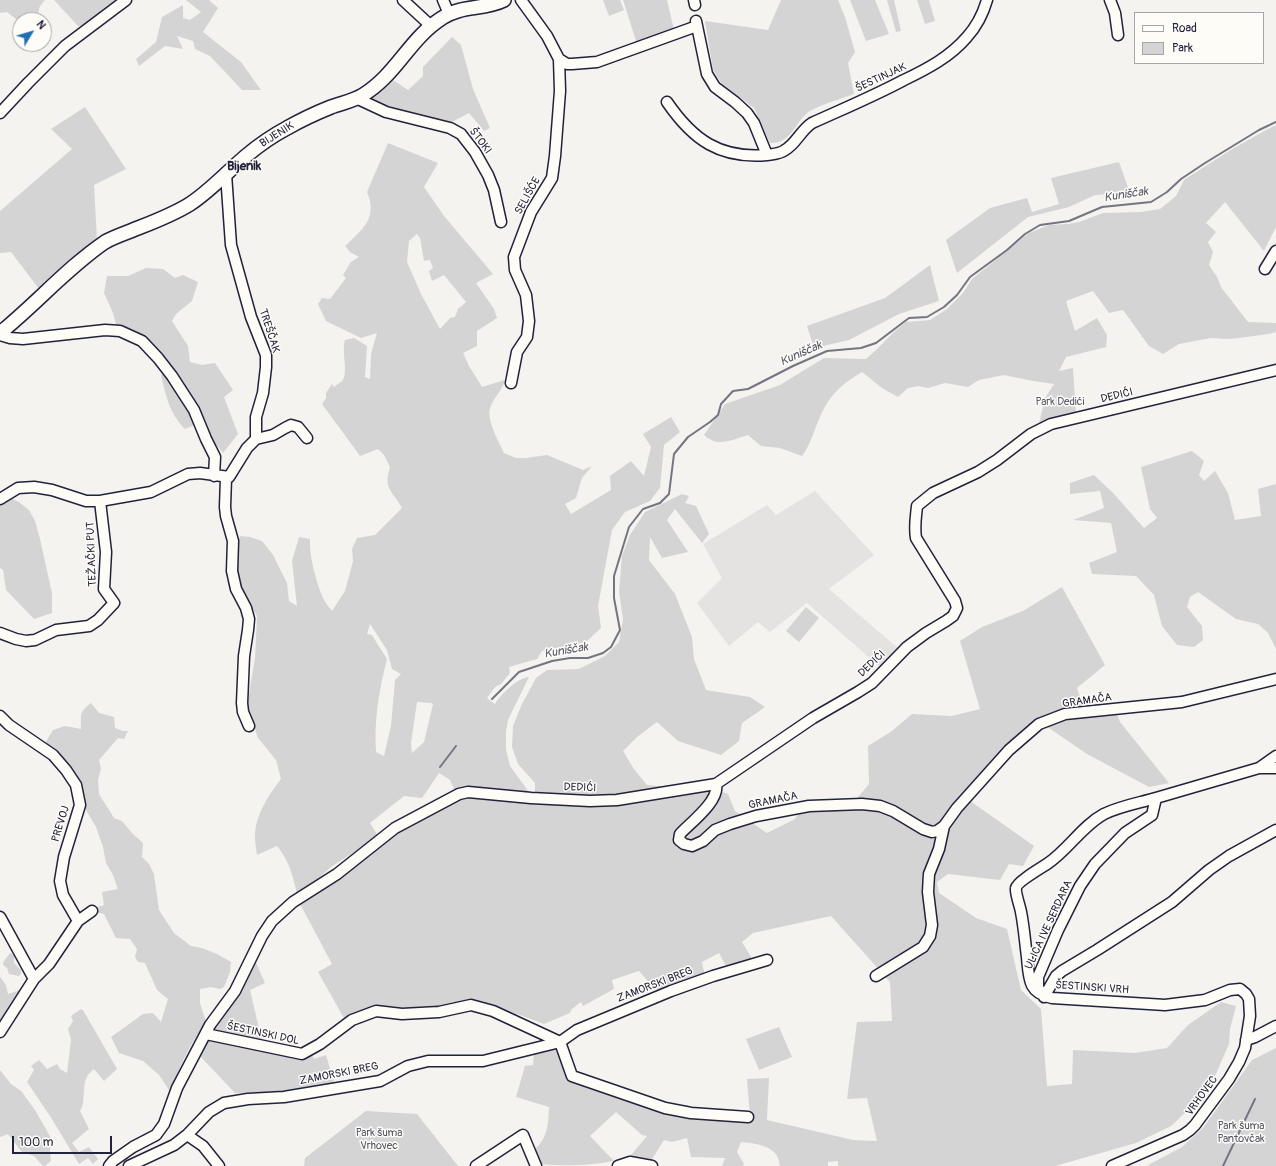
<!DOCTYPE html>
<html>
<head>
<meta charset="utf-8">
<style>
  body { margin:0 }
  #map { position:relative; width:1276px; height:1166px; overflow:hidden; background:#f4f3ef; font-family:Pangolin,sans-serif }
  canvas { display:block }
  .legend { position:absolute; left:1134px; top:12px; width:130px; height:52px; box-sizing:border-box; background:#fdfcf7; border:1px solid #a5a5ac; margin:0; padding:5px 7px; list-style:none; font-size:12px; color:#22223b }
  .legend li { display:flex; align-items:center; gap:8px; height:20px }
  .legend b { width:20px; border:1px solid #a5a5ac }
  .north { position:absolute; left:12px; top:12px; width:40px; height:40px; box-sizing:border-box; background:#fdfcf7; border:1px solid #a5a5ac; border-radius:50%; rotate:52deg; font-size:11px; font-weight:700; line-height:16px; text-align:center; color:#22223b }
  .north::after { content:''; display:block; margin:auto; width:14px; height:18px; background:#1f6fb2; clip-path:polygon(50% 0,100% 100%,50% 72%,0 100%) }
  .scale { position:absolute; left:12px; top:1136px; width:100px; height:18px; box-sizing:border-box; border:2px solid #22223b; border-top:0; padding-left:5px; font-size:12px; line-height:14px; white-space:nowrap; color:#22223b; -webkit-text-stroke:3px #fdfcf7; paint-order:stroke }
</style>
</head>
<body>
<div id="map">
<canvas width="1276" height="1166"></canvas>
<ul class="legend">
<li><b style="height:5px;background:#fdfcf7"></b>Road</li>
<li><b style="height:11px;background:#d5d4d5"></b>Park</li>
</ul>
<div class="north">N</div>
<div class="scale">100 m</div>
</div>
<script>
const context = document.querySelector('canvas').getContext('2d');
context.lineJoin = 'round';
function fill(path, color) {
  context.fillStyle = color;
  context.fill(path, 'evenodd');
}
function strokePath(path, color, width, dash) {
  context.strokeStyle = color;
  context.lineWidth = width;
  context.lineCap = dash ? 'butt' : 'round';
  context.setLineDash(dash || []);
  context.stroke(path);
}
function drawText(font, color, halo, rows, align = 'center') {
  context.font = font + ' Pangolin,sans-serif';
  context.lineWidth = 3;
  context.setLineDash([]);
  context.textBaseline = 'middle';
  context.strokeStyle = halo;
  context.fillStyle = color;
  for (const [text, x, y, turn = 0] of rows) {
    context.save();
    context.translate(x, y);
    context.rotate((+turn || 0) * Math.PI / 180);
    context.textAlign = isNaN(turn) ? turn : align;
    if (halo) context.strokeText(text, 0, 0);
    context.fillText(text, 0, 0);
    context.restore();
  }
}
fill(new Path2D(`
  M815,491L874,555L829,589L899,649L880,667L807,603L770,632L758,622L729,646L697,603L722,578L703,544L767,505L776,515Z`), '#e4e3e2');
fill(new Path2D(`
  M0,0H45C39,6 37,11 39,20H20V22L7,12L0,13Z
  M54,0H122L91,24L78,26Z
  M186,0H209L218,8L203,32L241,62L261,90H242L210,56L195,49L193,41L177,36L183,49L165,46L139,66L136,59L156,42L162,17L183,5V18L190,20L201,12Z
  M603,0H620L624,10L609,16Z
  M623,0H667L674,30L637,44Z
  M781,0H838L845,17L855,52L848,63L854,94C840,99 823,104 810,111C795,120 793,144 770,143L754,108L722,84L713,70L705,21L768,30Z
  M850,0H875L889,34L866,41Z
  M887,0H894L901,31L896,32Z
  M917,0H929L935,21L925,24Z
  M452,37L461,45L473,89L490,128L484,131L469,113L452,122L406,113L366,99L393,80L408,90L423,76V67Z
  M85,107L126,169L94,185L97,240L39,289L11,252L0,253V211L72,149L51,129Z
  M1276,125V227L1264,251L1225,202L1206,223L1216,232L1208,242L1213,252L1209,265L1217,277L1221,287L1248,322L1276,323V332L1269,334L1246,337L1230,339L1211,338L1179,344L1163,354L1149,346L1123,310L1109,313L1093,291L1066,301L1075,331L1097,318L1107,335L1106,347L1066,357L1059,371L1073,368L1076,414L1051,420L1039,424L1045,398L1054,384L1033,381L1004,375L979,380L968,387L945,383L928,388L918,386L908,388L898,397L882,388L862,372C842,384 830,394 820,417C814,430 811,444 802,456L780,448L761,446L748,435C731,440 718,448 704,435L725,404L780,385L824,358L866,359L875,351L894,332L906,322L930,320L947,309L963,293L972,279L1029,233L1049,225L1068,224L1079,222L1103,213L1141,212L1160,209L1176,196L1184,180L1229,151L1266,130Z
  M388,143L438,163L424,187L444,216L493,274L476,283L494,309L497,318L477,331V346L463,353L469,366L482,387L505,380C502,391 494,397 490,408C486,419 499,442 504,453L516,458H526L547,455L583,470L592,466L582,478L576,498L565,504L571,514L611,490L610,476L631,461L644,476L651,447L643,434L671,417L680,432L664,445L660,488L650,501L625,512L612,530L598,606L601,628L586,642L542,651L537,659L509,667L510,673L501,684L495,687L487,698L495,704C501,694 517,678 529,677L508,720L506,732V749L510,766L529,792L525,794C507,792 470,784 455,791L450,780L439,773L422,798L404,796L370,823L378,836L331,867L298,897C293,878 290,861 277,846L257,855C256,849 255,843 255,836C255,816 269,794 281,779L276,760L258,738L247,706L255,658L257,616L241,589L234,563L240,536L250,537L262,541L273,555L287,583L289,601L297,606L292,561L299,537L310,539C309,556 316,582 323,598C325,603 329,607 332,611L345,591L353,561L352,549L357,538L375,535L402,508C392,490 383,489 390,467L384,455L378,449L360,456L322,404L326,398V393L332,384L334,387C336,385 340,383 342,381C349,373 341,352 345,340L354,338L367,346L365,377L370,379L371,354L377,333L361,338L326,321L318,304L322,298L330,299L346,278L343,275L351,262L359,257L350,252L345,246C363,229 378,218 367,192ZM417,234L420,238L424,261L430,260L433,268L429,271L432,281L444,275L466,302L458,309L455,317L450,318L440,329L421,294L407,262L409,241ZM370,624L387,650L392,669L401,674L395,680L391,726L384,756L376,752C374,720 379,690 387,659L372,635L367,634ZM417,702L431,703L433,704L424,742L412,753L411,743Z
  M1119,162L1130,193L1095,195L1069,207L1028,217L957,273L946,240L990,208L1027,198L1032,212L1059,204L1051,178Z
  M930,265L939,301L899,314L849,340L814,348L807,326L885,298Z
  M146,268L163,269L175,278L183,275L198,282L192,301L176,314L172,321L188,346L190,362L202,365L215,363L233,390L224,397L238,434L223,453L199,423L185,429C169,413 166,396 161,375L170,369L117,328L113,313L104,293L107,276H128Z
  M1192,451L1204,461L1199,475L1204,481L1215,471L1228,493L1235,520L1261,516L1258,489L1276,484V649L1268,633L1258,624L1236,619L1198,592L1190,597L1187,607L1202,626L1203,640L1194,647L1177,645L1162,626L1154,595L1136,576L1092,574L1089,563L1117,552L1111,523L1073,520L1104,508L1100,491L1070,494V483L1094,475L1114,494L1144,528L1157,518L1150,509L1141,467Z
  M682,494L689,496L685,503L696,506L709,534L702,543L675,509L667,520L688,552L662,558L650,537L649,560L675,594L692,637L694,659L706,690L750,697L765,707L742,723L739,741L721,755L678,741L657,722L637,737L623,751L634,769L647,785L669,787L695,782L728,794L735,811L767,833L795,819L804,804L849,808L869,784L868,746L892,731L912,714L952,716L980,709L960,641L982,627L1023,611L1062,587L1105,665L1077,688L1083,707L1038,721L963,796L1034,846L1023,866L1009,864L1000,880L948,874L937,882L939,893L976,918L1007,929L1021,990L1041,1009L1047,1086L1072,1084L1073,1050L1135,1053L1167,1048L1188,1025L1221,1002L1236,1006L1230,1029L1229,1044L1215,1076L1189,1109L1171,1126L1136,1143L1055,1166H838V1161L828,1162V1166H780C779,1163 779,1159 777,1156C771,1145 752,1143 741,1142L737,1152L744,1164L743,1166H722L725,1158L691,1157L687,1138L672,1142L664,1140L649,1164L626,1161L647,1136L642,1135L616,1112L590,1136L614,1161C586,1166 566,1166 538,1164L533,1151C548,1138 548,1126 549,1107L516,1097L525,1066L533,1065L534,1051L558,1044L569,1077L668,1111L750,1116L747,1079L769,1078L767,1120L853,1140L877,1141L867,1098L847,1099L857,1022L892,1021L890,982L831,916L753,933L742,942L754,962L728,970L719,953L702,962L705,977L668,991L655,989L639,971L612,980L614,989L583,1006L581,1002L572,1009L570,1013L544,1024L520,1015L453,1002L436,1008L424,1009L384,1008L345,1020L318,972L332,964L299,902L320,892L400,827L465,796L540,803L535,793V783L518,764L512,747L513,726L521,706L536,678L547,670L579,669L605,656L619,642L623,620L619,591L622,556L630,535L645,512Z
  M8,497L19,502L29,510L35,521L40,539L52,593V613L34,619L6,590L3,570L0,568V502Z
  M806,607L819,618L799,642L786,631Z
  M91,703L99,713L114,717L115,728L123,731H128L124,739L118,738L99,760L101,769L98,780L99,794L114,818L122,821L132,833L143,843L142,857L149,864L154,874L159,910L174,933L191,946L202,948L217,954L231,962L230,972L224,987L220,989L211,987L200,989V1003L206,1022C192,1041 177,1069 171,1093L159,1075L143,1061L119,1053L111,1037L143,1014L153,1013L161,1022L168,999L157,990L145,963L138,962L135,957L137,949L130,939L116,938L104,914L95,912V908L104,905L102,892L118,889L113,875L106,863L103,847L96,827L83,805L80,787L44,745L53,730L65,726L81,729C81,715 79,712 91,703Z
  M1116,712L1120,722L1169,783L1149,787L1087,754L1046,726L1062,719Z
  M10,953L14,955V963L21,970V974L19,976L9,974L7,968L3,965L4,961Z
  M254,958L265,983L250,990L262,1041L296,1050L309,1048L314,1059L326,1055L335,1085L287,1092L235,1093L198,1054Z
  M0,977L6,985L8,994L17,991L27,985L0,1026Z
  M81,1009L83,1010L117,1069L104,1081L94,1069C78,1080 88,1100 80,1111L89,1129L72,1143L79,1152L89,1147L98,1159L93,1164L88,1158L79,1164L50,1116L27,1082L34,1070L31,1066L39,1060L47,1069L57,1064L60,1069L67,1073L71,1040L68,1029L73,1021L71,1016Z
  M779,1027L792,1057L759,1070L746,1039Z
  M1276,1048V1166H1149L1148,1165L1182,1147L1203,1128L1252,1060Z
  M0,1070L11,1084L21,1091L35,1110L51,1138L50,1152L51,1161L45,1166H43L34,1156L22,1152L8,1134L0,1137Z
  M366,1111L417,1114L458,1166H304L305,1158Z`), '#d5d4d5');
strokePath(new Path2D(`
  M492,699L519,672L552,661L570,658H588L603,653L611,647L620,630L614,598V576L629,527L643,509L660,503L669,494L674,454L688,437L710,422L718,415L721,404L733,391L748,389L793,366L827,351L861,348L876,343L909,318L927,317L944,307L957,295L970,277L1007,250L1025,234L1040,225L1069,221L1102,207L1151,202L1167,192L1181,179L1205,163L1259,130L1276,122
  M440,767L456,746
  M1223,1166L1255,1099`), '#757582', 2);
const minor = new Path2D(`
  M403,0L431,26
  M443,0L449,14
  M694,0L695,5
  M1110,0L1115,13L1118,35
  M559,59L567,64H572L597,62L697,26
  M356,98L386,112L450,128L461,134L475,152L488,175L494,190L501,222
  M667,102C693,140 720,159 767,155L754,123L747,113L735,102L715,87L707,74L696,21
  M0,113L28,83L65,46L126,0
  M767,155C773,154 780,154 785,150C796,144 801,130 812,123C843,109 874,96 904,80C927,69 950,57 967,37C977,26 983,14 987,0
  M226,174L231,245L251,317L266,355V367L263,393L256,417V439L273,435L285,428L291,425L298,427L307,438
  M1265,269L1276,251
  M0,335L10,338L23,339L105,330L120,331L142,341L158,358L172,376L194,410L206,439L215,457L214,476
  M511,383L517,352L527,337L529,321L526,295L515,270L514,257L531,212L552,178L555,156L560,91L559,59L547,36L521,0
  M226,478L225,507L226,516L233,541L232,571L236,589L246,608L249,619L248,630L244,656L242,703L243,712L249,726
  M0,499L18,488L34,487L52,490L86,501H100L151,492L188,474L200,473L229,477L247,448L256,439
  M0,633L16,639L26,641L35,640L56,630L89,626L98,620L114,603L104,589L106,552L100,501
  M0,716L9,725L53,755L66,770L76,785L80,805L64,857L60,881L63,895L78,921L49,964L34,979L0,1032
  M1259,768L1276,756
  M716,784C720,801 690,823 680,834L679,840L684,844L692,846L703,841L715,830L730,824L756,816L809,806L836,805L862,804L880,806L893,811L923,829L932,832L937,831L944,826
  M0,917L34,979
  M78,921L92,911
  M876,976L923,947L930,936L932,925L928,892L929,874L939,849L944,826L957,808L1009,750L1039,724L1065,714L1182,702L1276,679
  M1041,993L1038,987V977L1058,930L1080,886L1095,864L1125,833L1152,815L1156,798L1259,768H1276
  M1044,997L1056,976L1062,971L1097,950L1172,902L1209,870L1229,856L1276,830
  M206,1034L302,1054L320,1044L352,1020L376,1011L402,1014L439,1012L471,1005L493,1011L560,1042L572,1076L665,1108L691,1113L748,1117
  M1246,1040L1255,1037L1276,1026
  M187,1135L203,1146L219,1166
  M109,1166L113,1161L133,1147L156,1135L164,1124L177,1088L210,1025L235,991L262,936L272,921L293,902L337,874L395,828L459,794L468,792L531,798L590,801L617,800L716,784L813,718L858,692L872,683L907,647L926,633L946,621L953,616L957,608L955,601L916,538C914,526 916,517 917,506L933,493L978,472L997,460L1031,434L1051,424L1276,370
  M129,1166L174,1145L187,1135L209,1112L224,1103L248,1099L284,1097L380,1081L408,1066L428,1061H483L560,1042L577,1030L671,991L713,976L767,960
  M476,1166L523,1135L536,1166
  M618,1166L630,1162L652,1166
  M1112,1166L1183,1135L1190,1130L1195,1125L1229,1079L1239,1062L1245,1048L1250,1016L1249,999L1246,994L1240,989L1230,990L1205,1000L1165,1005L1052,998C1028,993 1029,979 1027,957C1025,942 1024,927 1021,912C1020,906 1015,893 1016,888C1017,882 1041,868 1047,864C1068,850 1082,826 1104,814C1120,806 1139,803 1156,798`);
const major = new Path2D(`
  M0,333C36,304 67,268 105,242C112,238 120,235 128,232C148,224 171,216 190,204C210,191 227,172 246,156C259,145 272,136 287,128C301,120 316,113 331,107C342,103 353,101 363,95C397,74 409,39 442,18C461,5 484,10 504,0`);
strokePath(minor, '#22223b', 13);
strokePath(major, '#22223b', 16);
strokePath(minor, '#fdfcf7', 10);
strokePath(major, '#fdfcf7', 13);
drawText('11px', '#22223b', '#fdfcf7', [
  ["ŠESTINJAK",881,78,-25],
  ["BIJENIK",277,135,-32],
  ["ŠTOKI",480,141,53],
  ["SELIŠĆE",528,196,-61],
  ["TREŠČAK",269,331,72],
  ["DEDIĆI",1117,396,-14],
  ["TEŽAČKI PUT",92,554,-92],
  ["DEDIĆI",872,664,-44],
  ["GRAMAČA",1087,701,-8],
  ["DEDIĆI",580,788,2],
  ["GRAMAČA",773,801,-12],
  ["PREVOJ",61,824,-73],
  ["ULICA IVE SERDARA",1049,925,-65],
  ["ZAMORSKI BREG",655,985,-21],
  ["ŠESTINSKI VRH",1092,988,4],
  ["ŠESTINSKI DOL",263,1034,12],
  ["ZAMORSKI BREG",339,1074,-11],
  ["VRHOVEC",1202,1096,-54]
]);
drawText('11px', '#585769', '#fdfcf7', [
  ["Park Dedići",1060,402],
  ["Park šuma",1241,1126],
  ["Pantovčak",1241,1139],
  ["Park šuma",379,1133],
  ["Vrhovec",379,1146]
]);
drawText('italic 12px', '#59596b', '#fdfcf7', [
  ["Kuniščak",1126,195,-9],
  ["Kuniščak",801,354,-24],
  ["Kuniščak",566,651,-10]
]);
drawText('bold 13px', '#22223b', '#fdfcf7', [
  ["Bijenik",244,167]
]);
</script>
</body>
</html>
